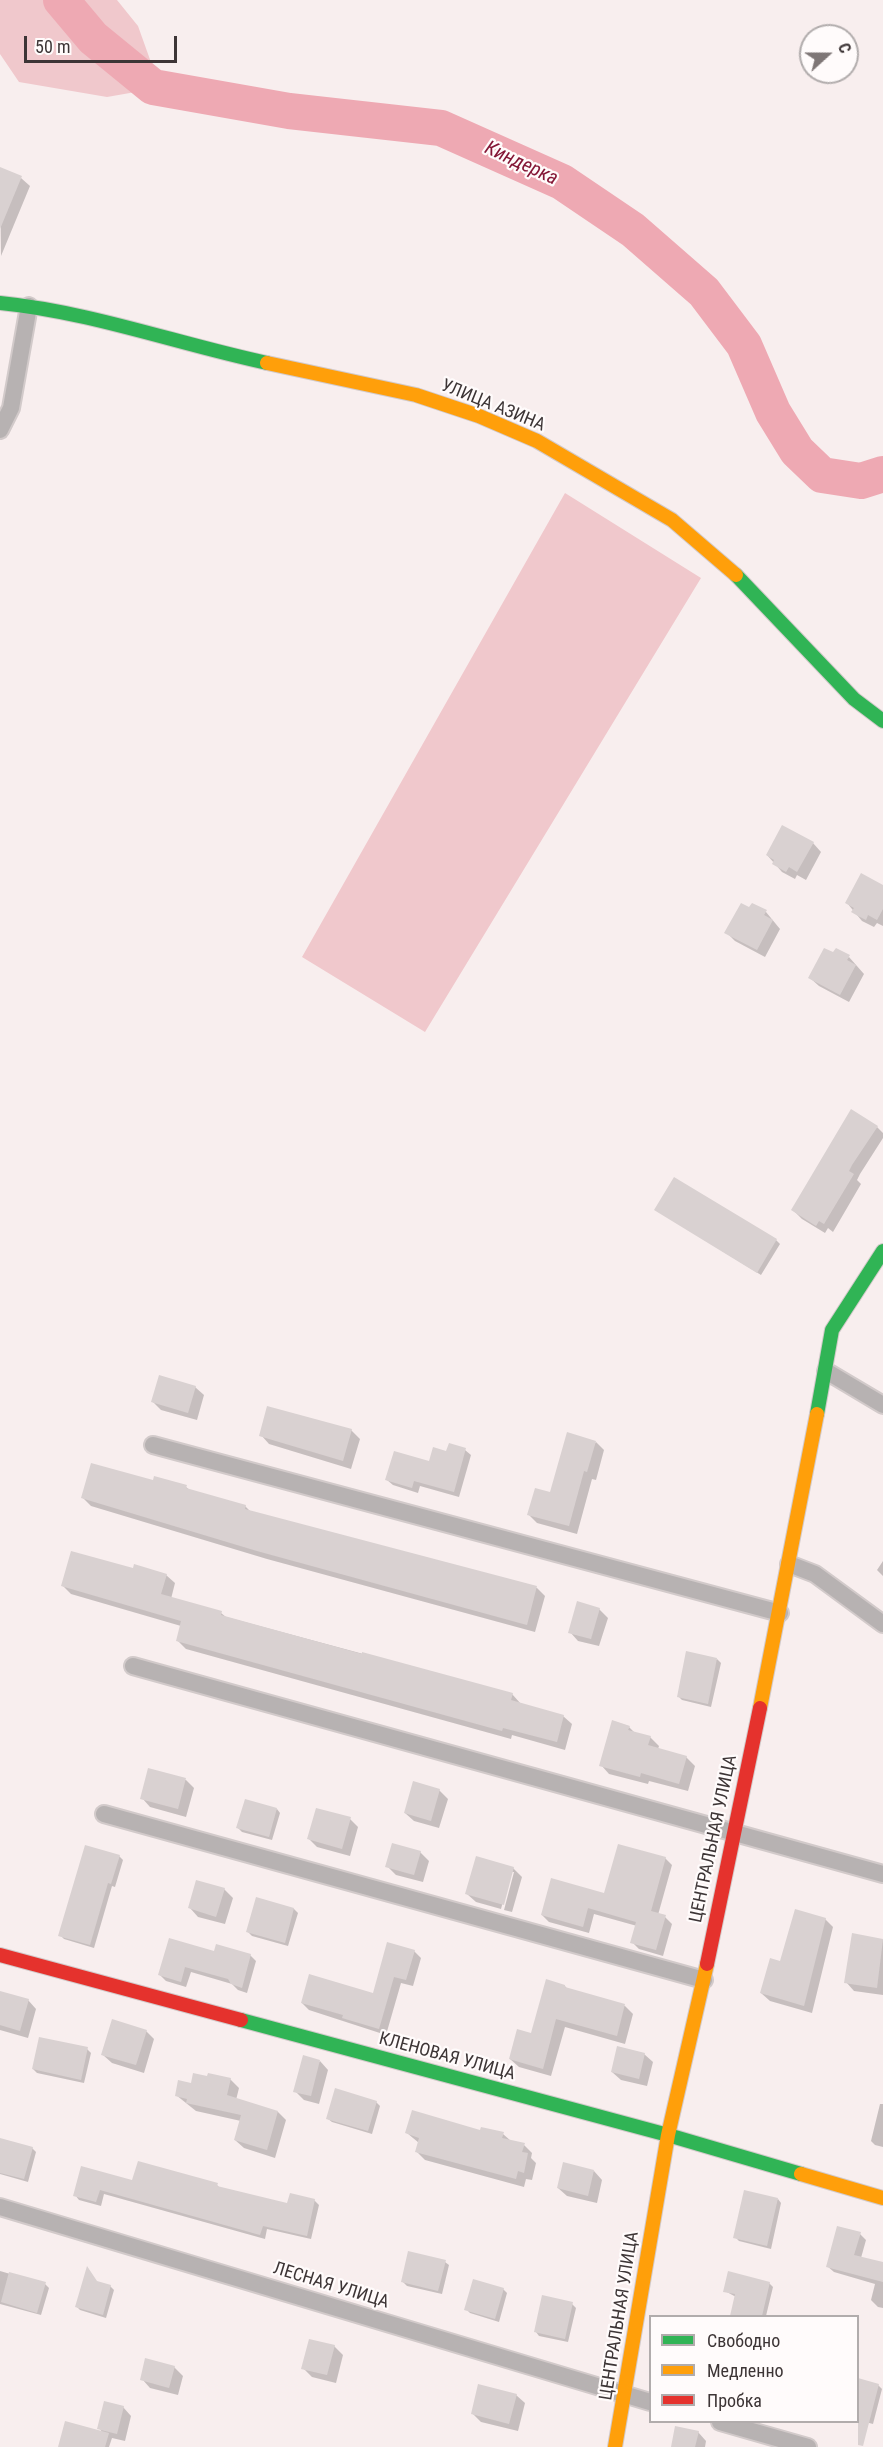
<!DOCTYPE html>
<html>
<head>
<meta charset="utf-8">
<style>
  body { margin:0 }
  #map { position:relative; width:883px; height:2447px; overflow:hidden; background:#f8eeee; font-family:"Roboto Condensed",sans-serif }
  canvas { display:block }
  .legend { position:absolute; left:649px; top:2315px; width:210px; height:108px; box-sizing:border-box; background:#fffbfb; border:2px solid #b1acac; margin:0; padding:8px 10px; list-style:none; font-size:18px; color:#3d3536 }
  .legend li { display:flex; align-items:center; gap:12px; height:30px }
  .legend b { width:30px; border:2px solid #b1acac }
  .north { position:absolute; left:799px; top:24px; width:60px; height:60px; box-sizing:border-box; background:#fffbfb; border:2px solid #b1acac; border-radius:50%; rotate:69deg; font-size:16px; font-weight:700; line-height:24px; text-align:center; color:#3d3536 }
  .north::after { content:''; display:block; margin:auto; width:21px; height:27px; background:#7e7676; clip-path:polygon(50% 0,100% 100%,50% 72%,0 100%) }
  .scale { position:absolute; left:24px; top:36px; width:153px; height:27px; box-sizing:border-box; border:3px solid #3d3536; border-top:0; padding-left:8px; font-size:18px; line-height:21px; white-space:nowrap; color:#3d3536; -webkit-text-stroke:4px #fffbfb; paint-order:stroke }
</style>
</head>
<body>
<div id="map">
<canvas width="883" height="2447"></canvas>
<ul class="legend">
<li><b style="height:8px;background:#30b455"></b>Свободно</li>
<li><b style="height:8px;background:#ff9f0a"></b>Медленно</li>
<li><b style="height:8px;background:#e5322d"></b>Пробка</li>
</ul>
<div class="north">С</div>
<div class="scale">50 m</div>
</div>
<script>
const context = document.querySelector('canvas').getContext('2d');
context.lineJoin = 'round';
function fill(path, color) {
  context.fillStyle = color;
  context.fill(path, 'evenodd');
}
function strokePath(path, color, width, dash) {
  context.strokeStyle = color;
  context.lineWidth = width;
  context.lineCap = dash ? 'butt' : 'round';
  context.setLineDash(dash || []);
  context.stroke(path);
}
function drawText(font, color, halo, rows, align = 'center') {
  context.font = font + ' "Roboto Condensed",sans-serif';
  context.lineWidth = 4.5;
  context.setLineDash([]);
  context.textBaseline = 'middle';
  context.strokeStyle = halo;
  context.fillStyle = color;
  for (const [text, x, y, turn = 0] of rows) {
    context.save();
    context.translate(x, y);
    context.rotate((+turn || 0) * Math.PI / 180);
    context.textAlign = isNaN(turn) ? turn : align;
    if (halo) context.strokeText(text, 0, 0);
    context.fillText(text, 0, 0);
    context.restore();
  }
}
fill(new Path2D(`
  M0,0H117L138,26L153,68L147,90L107,97L19,82L0,54Z
  M565,493L701,578L425,1032L302,957Z`), '#f0c8cc');
fill(new Path2D(`
  M0,169L21,178L30,186L1,256Z
  M813,843L821,852L806,880L797,875L795,879L782,872L767,855Z
  M883,886V926L877,923L874,927L862,921L847,903Z
  M750,909L766,912L780,929L765,957L735,941L726,932Z
  M849,957L864,974L849,1002L819,986L810,978Z
  M877,1127L883,1133V1138L860,1174L857,1180L861,1184L833,1232L828,1228L825,1233L802,1219L793,1210Z
  M656,1210L776,1240L780,1244L761,1275Z
  M195,1387L204,1395L197,1420L161,1410L153,1402Z
  M351,1430L360,1439L351,1469L269,1444L261,1435Z
  M596,1442L604,1450L596,1480L592,1479L577,1534L537,1523L529,1515L551,1494Z
  M465,1450L471,1455L459,1497L420,1486L418,1493L393,1485L387,1480L430,1463L447,1453Z
  M186,1487L191,1491L245,1506L250,1511L537,1588L545,1596L535,1632L267,1559L91,1506L83,1498Z
  M883,1561V1576L877,1570Z
  M134,1570L166,1575L175,1583L171,1599L221,1613L226,1617L512,1694L521,1704L563,1716L572,1724L565,1750L512,1735L511,1739L186,1649L177,1640L181,1626L71,1594L63,1586Z
  M599,1609L608,1618L599,1646L578,1641L570,1632Z
  M717,1659L721,1663L711,1707L682,1700L679,1697Z
  M629,1727L635,1733L650,1737L659,1746L658,1749L686,1757L695,1766L688,1791L649,1781L648,1784L609,1774L601,1765Z
  M149,1770L186,1780L194,1788L186,1817L150,1807L142,1798Z
  M439,1790L448,1799L439,1828L414,1821L405,1813Z
  M277,1809L280,1813L272,1840L242,1832L238,1828Z
  M350,1819L358,1827L350,1856L317,1847L309,1839Z
  M420,1852L429,1861L423,1882L396,1875L387,1866Z
  M119,1856L123,1860L115,1887L112,1886L94,1948L64,1939L60,1935Z
  M665,1858L672,1865L658,1915L665,1917L672,1924L663,1956L639,1949L632,1942L637,1926L594,1914L589,1933L549,1922L542,1915L605,1895Z
  M513,1868L522,1877L512,1912L504,1910L514,1872H511L501,1909L476,1902L467,1894Z
  M224,1889L233,1898L225,1924L198,1917L190,1908Z
  M257,1899L294,1909L298,1913L288,1946L252,1936L248,1932Z
  M825,1919L833,1927L812,2013L770,2001L761,1993L781,1963Z
  M854,1935L883,1940V1995L854,1991L846,1982Z
  M414,1951L421,1958L413,1986L401,1983L386,2035L309,2010L302,2003L374,1995Z
  M215,1953L250,1955L256,1961L247,1993L238,1990L232,1984L191,1972L186,1987L166,1981L160,1975Z
  M565,1986L568,1990L625,2006L633,2014L625,2044L565,2027L551,2076L519,2067L510,2059L532,2035Z
  M0,1992L28,2000L36,2009L28,2038L0,2030Z
  M146,2031L154,2039L144,2073L112,2063L103,2055Z
  M87,2049L91,2053L84,2083L37,2073L33,2069Z
  M644,2054L653,2062L647,2086L621,2080L612,2072Z
  M320,2061L328,2070L319,2104L304,2100L295,2091Z
  M230,2079L239,2088L236,2100L278,2112L286,2120L275,2158L244,2148L235,2140L241,2121L196,2111L176,2095L192,2085Z
  M376,2102L380,2106L372,2134L332,2122L328,2119Z
  M880,2104H883V2147L875,2145L871,2141Z
  M481,2132L503,2134L511,2141L524,2145L532,2153L531,2158L536,2163L532,2180L526,2179L524,2187L425,2160L417,2152L419,2143L407,2133Z
  M0,2139L32,2148L36,2152L28,2182L0,2174Z
  M594,2171L602,2180L597,2203L567,2196L558,2188Z
  M133,2182L217,2185L221,2189L288,2204L314,2200L319,2205L311,2239L267,2229L265,2239L104,2194L101,2206L79,2200L75,2195Z
  M778,2199L781,2203L771,2249L739,2241L735,2237Z
  M860,2234L866,2240L861,2258L883,2263V2308L878,2307L871,2300L875,2284L834,2272L827,2266Z
  M445,2262L449,2265L442,2294L407,2286L403,2282Z
  M0,2271L45,2284L49,2288L41,2315L0,2304Z
  M98,2283L110,2286L114,2290L106,2318L80,2310L76,2306Z
  M769,2283L773,2287L766,2316H731L736,2297L725,2291Z
  M503,2289L507,2293L499,2322L470,2313L466,2309Z
  M572,2304L576,2308L568,2342L539,2336L536,2332Z
  M334,2346L343,2355L336,2383L312,2377L303,2368Z
  M174,2367L183,2376L178,2395L150,2388L142,2379Z
  M858,2380L878,2385L882,2389L873,2424L858,2420Z
  M516,2395L525,2403L518,2431L481,2422L472,2413Z
  M123,2407L131,2416L125,2441L112,2438L109,2447H59L103,2433L99,2428Z
  M698,2432L706,2441L705,2447H673Z`), '#0003');
strokePath(new Path2D(`
  M61,0L93,38L153,87L289,111L441,128L562,182L633,230L704,292L744,345L773,412L797,451L822,475L861,481L883,474`), '#eea9b3', 36);
fill(new Path2D(`
  M0,167L22,176L0,229Z
  M782,825L814,842L797,872L789,867L786,872L772,864L774,860L766,855Z
  M861,873L883,885V909L877,920L868,915L866,920L858,916L851,912L854,908L845,903Z
  M741,903L749,907L752,903L767,910L764,915L773,920L757,950L724,933Z
  M824,948L833,952L836,948L850,955L847,960L856,965L840,995L808,978Z
  M851,1109L878,1126L852,1165L849,1171L854,1174L824,1224L819,1221L816,1226L791,1210Z
  M674,1177L777,1239L757,1273L654,1210Z
  M159,1375L196,1386L188,1413L151,1402Z
  M267,1406L352,1429L343,1461L259,1436Z
  M567,1432L596,1441L587,1472L584,1471L569,1526L527,1515L535,1488L550,1492Z
  M449,1443L466,1448L454,1492L414,1481L412,1488L385,1480L394,1451L429,1461L433,1447L446,1451Z
  M91,1463L153,1480L154,1476L187,1485L186,1488L246,1505L245,1509L537,1586L527,1625L257,1551L81,1498Z
  M71,1551L133,1568L134,1564L167,1574L161,1594L222,1611L221,1615L362,1654V1652L513,1693L511,1700L564,1715L557,1742L503,1728L502,1731L176,1641L181,1621L61,1586Z
  M577,1601L600,1608L591,1639L568,1633Z
  M686,1651L717,1658L708,1704L677,1697Z
  M612,1720L630,1726L628,1730L651,1736L648,1745L687,1756L679,1784L641,1773L640,1777L599,1766Z
  M148,1768L186,1778L178,1809L140,1799Z
  M413,1781L440,1789L431,1821L404,1813Z
  M245,1799L277,1808L269,1837L236,1828Z
  M316,1808L351,1817L342,1849L307,1839Z
  M392,1843L421,1851L414,1875L385,1867Z
  M618,1844L666,1857L651,1911L666,1915L656,1950L630,1943L636,1922L588,1908L583,1927L541,1915L551,1878L604,1893Z
  M85,1845L120,1855L111,1884L108,1883L90,1945L58,1936Z
  M476,1856L514,1867L504,1905L465,1894Z
  M196,1880L225,1888L216,1917L188,1908Z
  M256,1897L294,1908L285,1943L246,1932Z
  M795,1909L826,1918L804,2006L760,1993L770,1958L780,1961Z
  M852,1933L883,1939L877,1988L844,1983Z
  M169,1938L214,1951L216,1944L251,1954L242,1988L231,1984L228,1979L185,1967L181,1982L158,1975Z
  M387,1942L415,1950L406,1980L394,1977L379,2029L342,2018L343,2015L301,2003L309,1974L373,1993Z
  M546,1979L565,1985V1987L625,2004L617,2036L556,2019L543,2069L509,2059L517,2029L531,2033Z
  M0,1991L29,1999L20,2031L0,2025Z
  M112,2019L147,2030L136,2065L101,2055Z
  M39,2037L88,2047L81,2080L32,2069Z
  M617,2046L645,2053L639,2079L611,2072Z
  M303,2055L320,2060L311,2096L293,2092Z
  M193,2073L207,2076L208,2073L231,2078L227,2095L278,2111L267,2150L234,2140L241,2115L186,2103L187,2099L175,2096L178,2080L191,2083Z
  M335,2088L377,2101L368,2131L326,2119Z
  M412,2110L480,2130L481,2127L504,2132L502,2138L525,2143L522,2152L528,2153L524,2173L518,2171L516,2179L415,2152L419,2138L405,2133Z
  M0,2138L33,2147L24,2179L0,2173Z
  M138,2161L218,2183L217,2186L287,2203L290,2193L315,2199L307,2236L263,2226L260,2235L100,2190L96,2202L73,2196L81,2166L132,2180Z
  M563,2162L594,2170L588,2196L557,2188Z
  M744,2190L778,2198L767,2246L733,2238Z
  M837,2226L861,2232L854,2255L883,2262V2282L826,2267Z
  M408,2251L446,2260L438,2291L401,2282Z
  M87,2266L97,2281L111,2285L103,2315L75,2307Z
  M728,2271L770,2282L762,2316H730L735,2294L723,2292Z
  M9,2272L46,2282L37,2313L1,2302Z
  M473,2279L504,2288L495,2319L464,2310Z
  M542,2295L573,2302L565,2339L534,2332Z
  M309,2339L335,2345L327,2375L301,2369Z
  M145,2358L175,2366L169,2388L140,2380Z
  M858,2378L879,2384L863,2446L858,2445Z
  M478,2384L517,2394L509,2424L471,2414Z
  M104,2401L124,2406L117,2434L97,2429Z
  M65,2421L109,2433L105,2447H58Z
  M675,2426L699,2431L695,2447H671Z`), '#d9d1d1');
const street = new Path2D(`
  M0,430L11,408L29,306
  M826,1371L883,1405
  M153,1445L780,1613
  M789,1564L815,1574L883,1624
  M133,1666L883,1874
  M104,1814L704,1980
  M0,2207L650,2402
  M720,2422L808,2447`);
const fast = new Path2D(`
  M0,303C91,312 178,344 267,363
  M736,575L854,699L883,721
  M817,1414L832,1330L883,1251
  M241,2020L668,2135L801,2174`);
const slow = new Path2D(`
  M267,363L416,395L479,416L537,441L672,520L736,575
  M760,1708L817,1414
  M801,2174L883,2198
  M615,2447L668,2135L707,1964`);
const jam = new Path2D(`
  M0,1955L241,2020
  M707,1964L760,1708`);
strokePath(street, '#d2caca', 20);
strokePath(fast, '#d2caca', 16);
strokePath(slow, '#d2caca', 16);
strokePath(jam, '#d2caca', 16);
strokePath(street, '#b7b2b2', 16);
strokePath(fast, '#30b455', 14);
strokePath(slow, '#ff9f0a', 14);
strokePath(jam, '#e5322d', 14);
drawText('18px', '#3d3536', '#fffbfb', [
  ["УЛИЦА АЗИНА",493,406,22],
  ["ЦЕНТРАЛЬНАЯ УЛИЦА",714,1839,-78],
  ["КЛЕНОВАЯ УЛИЦА",447,2057,15],
  ["ЛЕСНАЯ УЛИЦА",331,2286,17],
  ["ЦЕНТРАЛЬНАЯ УЛИЦА",620,2316,-81]
]);
drawText('italic 20px', '#841636', '#fffbfb', [
  ["Киндерка",521,164,25]
]);
</script>
</body>
</html>
